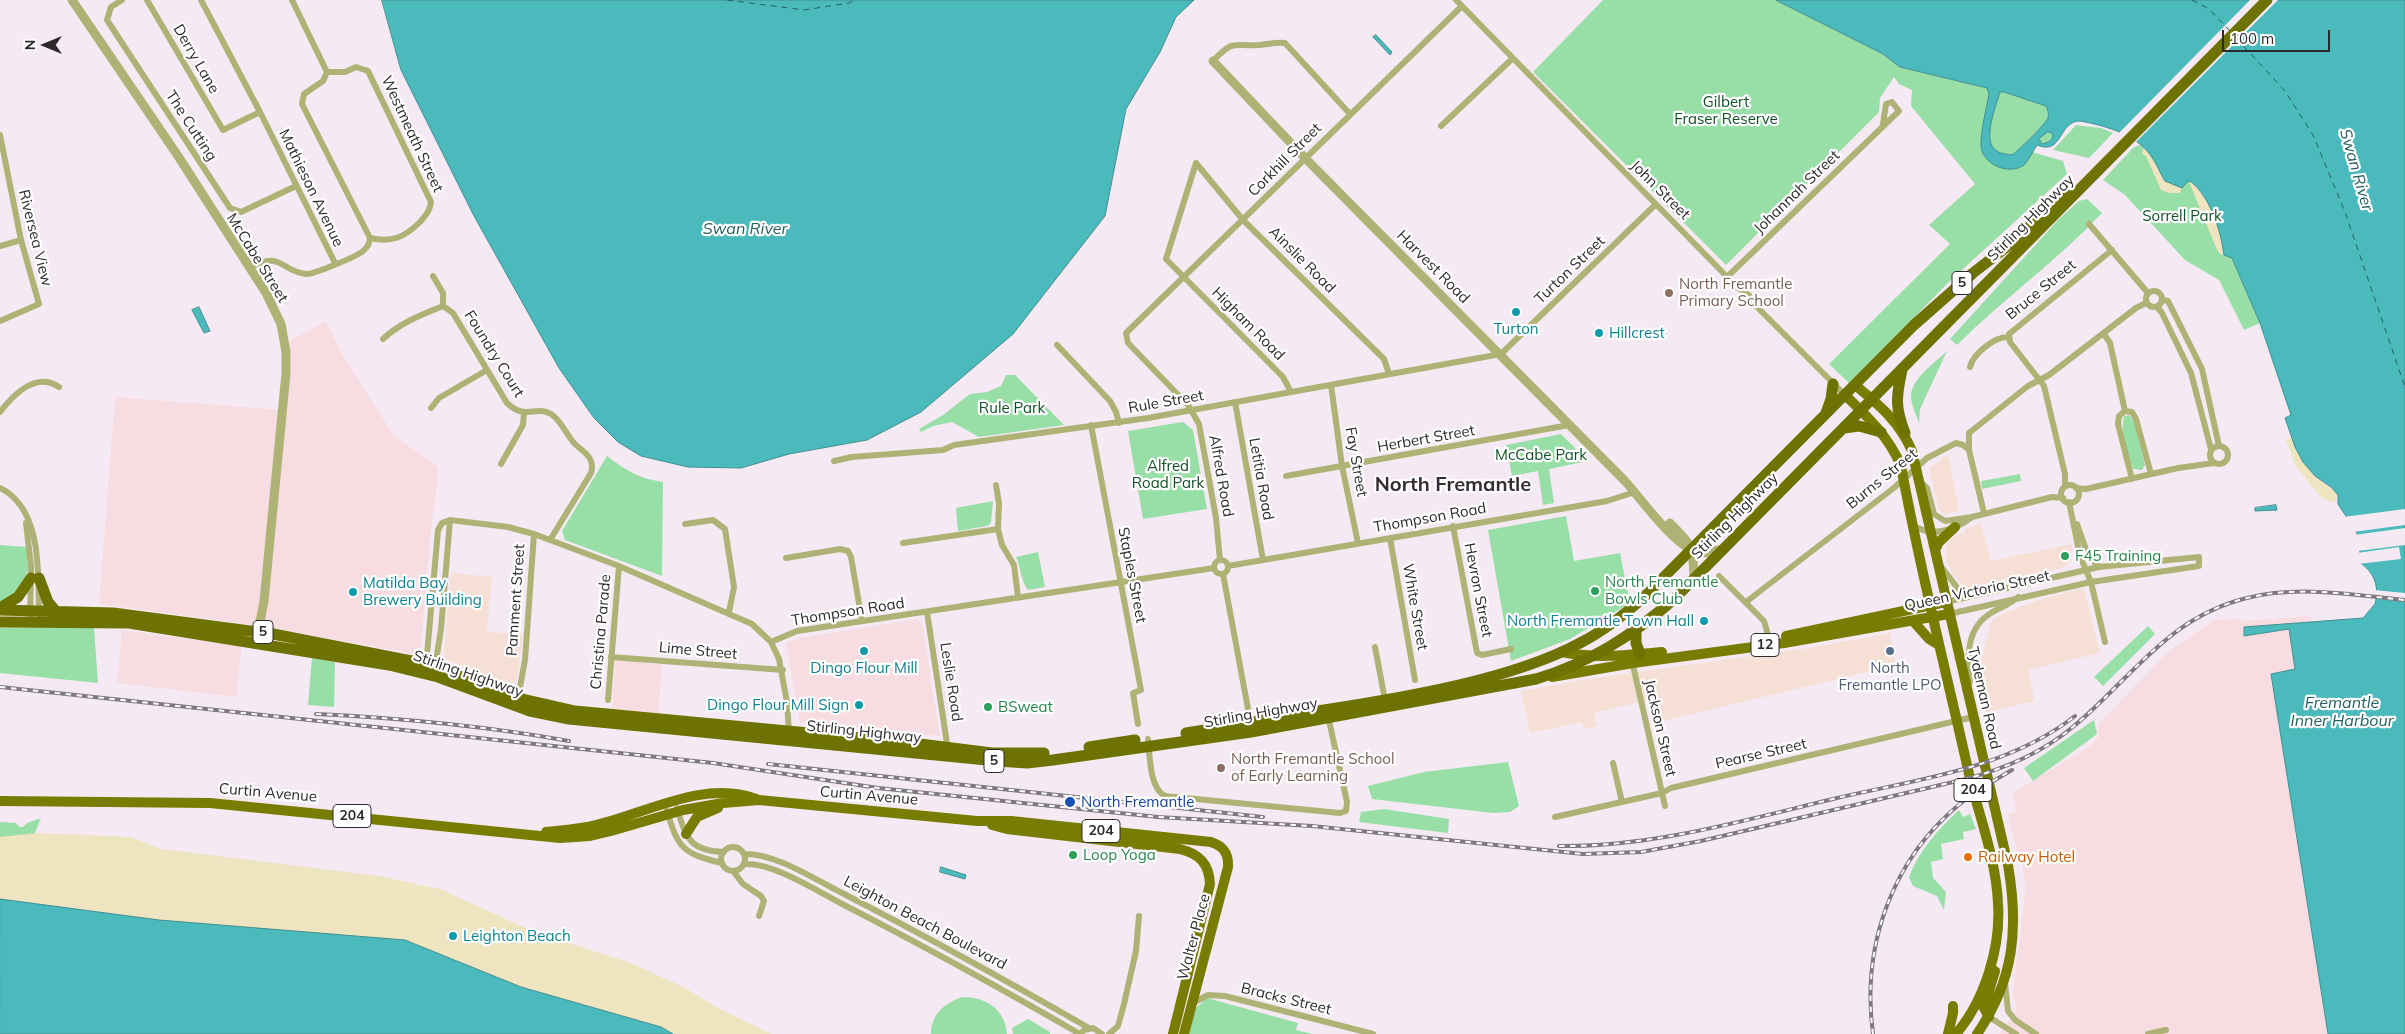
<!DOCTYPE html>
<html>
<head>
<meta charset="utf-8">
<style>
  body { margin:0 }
  #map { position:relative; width:2405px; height:1034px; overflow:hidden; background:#f5eaf4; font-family:Mulish,sans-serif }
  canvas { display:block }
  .north { position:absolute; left:20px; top:20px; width:50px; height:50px; -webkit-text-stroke:4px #fff; paint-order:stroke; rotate:270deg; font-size:14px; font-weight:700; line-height:20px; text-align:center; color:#2d292c }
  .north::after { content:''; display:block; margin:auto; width:18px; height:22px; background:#2d292c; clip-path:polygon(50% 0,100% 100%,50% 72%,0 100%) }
  .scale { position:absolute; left:2222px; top:30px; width:108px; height:22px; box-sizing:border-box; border:2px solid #2d292c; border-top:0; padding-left:6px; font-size:15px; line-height:18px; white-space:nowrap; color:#2d292c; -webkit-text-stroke:4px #fff; paint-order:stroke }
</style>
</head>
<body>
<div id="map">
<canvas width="2405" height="1034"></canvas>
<div class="north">N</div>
<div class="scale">100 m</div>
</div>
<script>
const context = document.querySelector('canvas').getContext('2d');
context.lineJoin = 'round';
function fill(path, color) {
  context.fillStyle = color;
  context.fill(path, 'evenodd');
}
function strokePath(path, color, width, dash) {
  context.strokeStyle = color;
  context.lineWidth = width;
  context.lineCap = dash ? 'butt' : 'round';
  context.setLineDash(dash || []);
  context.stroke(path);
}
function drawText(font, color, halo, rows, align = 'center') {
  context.font = font + ' Mulish,sans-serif';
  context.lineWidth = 4.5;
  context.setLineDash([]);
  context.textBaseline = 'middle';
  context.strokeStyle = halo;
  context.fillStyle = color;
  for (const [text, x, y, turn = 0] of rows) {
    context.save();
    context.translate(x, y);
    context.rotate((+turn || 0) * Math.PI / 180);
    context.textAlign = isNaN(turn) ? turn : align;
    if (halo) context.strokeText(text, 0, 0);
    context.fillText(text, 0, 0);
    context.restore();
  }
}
fill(new Path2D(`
  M1948,455L1959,510L1945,515L1939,510L1929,468Z
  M1981,524L1991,561L2072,544L2071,561L2063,568L1969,589L1964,587L1952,573L1947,562L1946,544L1956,535L1965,533V529Z
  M451,573L492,577L487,632L523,634L517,678L514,683L505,684L478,671L446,660L444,653Z
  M2084,588L2100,653L2028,670L2035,701L1984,713L1976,680L1992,620L2007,612L2045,598Z
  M1890,633L1896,665L1655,723L1649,700L1594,713L1597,726L1584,729L1582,722L1530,733L1521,691L1589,679L1809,648Z`), '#f6dfd4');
fill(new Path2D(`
  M326,321L341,352L394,436L439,467L431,531L421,647L417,654L248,624L99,604L115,397L283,410L287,342Z
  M2310,616L2313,621L2244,628L2245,636L2289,629L2295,669L2271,674L2328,1034H2000L2017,1010L2013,992L2026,888L2021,859L2018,856L2008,814L2016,812L2012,793L2089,747L2099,736L2097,725L2167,653L2214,620L2241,619L2242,621Z
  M918,619L922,624L940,736L800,723L786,643L799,638Z
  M122,630L242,646L236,697L117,683Z
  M618,660L662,665L658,713L612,709L615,662Z`), '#f7dce1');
fill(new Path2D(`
  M1603,0H1776L1883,54L1900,67L1987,88L1989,94L1981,150L2024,164L2032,152L2063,161L2067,174L1951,280L1849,383L1829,364L1950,244L1929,225L1975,184L1911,106L1912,90L1899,84L1894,77L1880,98L1879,112L1726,265L1533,72Z
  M2000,92H2004L2046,106C2048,110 2049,113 2048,118C2046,124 2019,150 2012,155C2008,154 2000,154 1997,151C1981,142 1996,106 2000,92Z
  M2076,125L2101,128L2113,133L2089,158L2053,150Z
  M2048,132L2052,133C2055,140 2047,143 2042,144L2039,139Z
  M2140,145L2187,182L2190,181L2232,257L2260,323L2244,330L2219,280L2185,260L2125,195L2103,180L2134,147Z
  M2087,199L2102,213C2057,261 2003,299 1957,345L1950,339L2059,219L2079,201Z
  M1947,351L1920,409L1919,424C1917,416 1911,405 1911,397C1911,378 1935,363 1947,351Z
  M1006,375H1015L1064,425L979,437L952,422L933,426L921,432L919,429L943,415L970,394L987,392L1001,386Z
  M2129,415L2135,423L2145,465L2142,470L2133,469C2128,453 2120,433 2124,416Z
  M1183,422L1193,430L1207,509L1143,519L1128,431Z
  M1561,434L1588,461L1549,469L1554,503L1543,505L1538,471L1512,476L1506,445Z
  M607,456C625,470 640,479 663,482L662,576L565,540L562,531Z
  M2020,474L2021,481L1982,489L1981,481Z
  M993,501L991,523L987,526L958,531L956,508Z
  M1566,516L1574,561L1620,553L1630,603L1570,639L1511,661L1488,530Z
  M0,545L27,547L28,570L19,593L0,603Z
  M1038,552L1045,587L1028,590C1021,581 1021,568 1016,557Z
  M2148,626L2155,634L2103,686L2094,677Z
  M0,628H94L98,683L0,673Z
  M312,658L335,662L334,707L308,705Z
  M2094,720L2097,734L2033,781L2024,768Z
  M1508,762L1519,806L1510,812L1493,813L1372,799L1368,786L1424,772Z
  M1384,809L1449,819L1448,833L1359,822L1361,812Z
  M1959,810L1963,817L1970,814L1976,829L1963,832L1964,839L1941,844L1943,859L1931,862L1933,878L1946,892L1944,910L1937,896L1913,886L1909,877C1919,850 1938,830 1959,810Z
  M41,818L34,835L0,848V822L16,823L19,827H23L27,823Z
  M962,997C986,997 1005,1009 1007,1034H931C931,1014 945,1003 962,997Z
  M1207,998L1298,1023L1296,1030L1313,1034H1188L1196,1008Z
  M1028,1019L1050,1032V1034H1013L1012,1028Z`), '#98dea7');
fill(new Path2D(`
  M2144,147C2155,161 2163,184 2182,188L2180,193H2169L2161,190L2146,156L2142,154Z
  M2190,181C2210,196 2221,231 2224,255L2220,254L2217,250L2190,184Z
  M2292,438C2296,451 2306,467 2316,476C2323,483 2331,487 2338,495L2336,500L2333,502L2326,500L2320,496L2295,465L2286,439Z
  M37,833L131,837L161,849L379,876L440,889L534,932L631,963L683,987L720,1009L771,1034H673L661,1027L521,987L159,920L0,899V837Z`), '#eee4bf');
const water = new Path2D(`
  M382,0H1194L1176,17L1160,52L1126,109L1105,216L1013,334L921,412L867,440L789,454L741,468L688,467L641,456L618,442L594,418L559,368L474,216L401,70Z
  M1776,0H2405V1034H2328L2271,674L2295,669L2289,629L2244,636V627L2363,618L2375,604C2380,584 2373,570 2356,560L2360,553L2357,533L2338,504V495L2331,487L2315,476L2303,462L2295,447L2285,418L2291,415L2260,323L2232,258L2224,255C2221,231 2210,196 2190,181L2187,182L2182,188L2165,181C2161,175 2158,167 2154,160C2139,135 2107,126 2080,121C2058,121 2063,156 2037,145C2033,151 2029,160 2024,165C2010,175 1987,166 1982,151C1978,141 1987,106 1989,94L1987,88L1900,67L1883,54ZM2000,92H2004L2046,106C2048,110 2049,113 2048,118C2046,124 2019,150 2012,155C2008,154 2000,154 1997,151C1981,142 1996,106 2000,92ZM2048,132L2052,133C2055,140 2047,143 2042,144L2039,139Z
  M1376,35L1392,52L1390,55L1373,37Z
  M199,307L210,331L204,333L192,310Z
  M2276,505L2277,510L2255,511V508Z
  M941,867L966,875L965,879L940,872Z
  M0,899L159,920L405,940L521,987L661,1027L673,1034H0Z`);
fill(water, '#4bbabc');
strokePath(water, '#428e91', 1);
fill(new Path2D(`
  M2250,0H2278L2134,144L2118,134Z
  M2405,509V525L2353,532L2343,517Z
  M2405,528V545L2358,551L2354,535Z
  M2399,547L2401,559L2358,564L2354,560L2357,553Z
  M2374,590L2405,593V601L2374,598Z`), '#f5eaf4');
strokePath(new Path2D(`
  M727,0L804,10L849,3L855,0
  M2192,0L2209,9L2230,31
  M2236,38L2285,91L2313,135L2345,212L2405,387`), '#236061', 1, [6, 5]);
strokePath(new Path2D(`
  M122,0L111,7L107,20L230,208L241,212L296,186
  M147,0L223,130L260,112
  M201,0L260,112L335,263
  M1456,0L1737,287L1749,295L1750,300L1845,395
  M1213,61C1235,38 1233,47 1260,45C1269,44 1276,42 1285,43L1350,114
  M327,72H345L356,67L368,71L431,202C430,211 426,215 420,222C405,237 392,243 370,238
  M1441,126L1513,58
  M0,135L21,240L39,304L0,321
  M1196,163L1243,220L1384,359L1389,374
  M1196,163L1166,259L1283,377L1291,392
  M2089,224L2148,293
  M0,246L21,240
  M249,268C282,250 280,271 306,274C312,275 358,256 363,251C368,247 369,244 370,238L302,104L304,94L323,81L327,72L292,0
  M433,276L443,293V306
  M1728,276L1899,111L1892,102L1886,104L1883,124
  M2146 299a8 8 0 1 1 16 0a8 8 0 1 1-16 0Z
  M2162,300L2168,301L2202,369L2219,446
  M2157,307L2162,313L2191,373L2211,449
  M2104,334L2110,343L2125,411
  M383,339C400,323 421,315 443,306L453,313L507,403C526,421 535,405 551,414C561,420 567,436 575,444C581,450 589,454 591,461C593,466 592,469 591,473L550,540
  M1057,345L1110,401L1116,412L1119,423
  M1970,367C1973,354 1994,337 2008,337
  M1331,385L1342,466L1358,543
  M1235,402L1263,560
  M431,408L439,398L487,370
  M0,412C14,394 36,371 59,387
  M1091,425L1141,690L1133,693L1138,724
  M2210 455a9 9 0 1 1 18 0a9 9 0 1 1-18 0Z
  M834,461L852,457L943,450L954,445L1148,418L1501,354L1656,204
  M501,464L523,425L524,413
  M1286,476L1569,425
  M2132,479L2118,424L2119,416L2125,411L2132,412L2136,419L2151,474
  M1920,481L1927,488L1934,514L1945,521L1972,517L2052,497L2063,498
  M996,485L999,504L998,529
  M2061 494a9 9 0 1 1 18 0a9 9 0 1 1-18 0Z
  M2065,486V474L2044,386L2010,342L2009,334L2112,250
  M0,488C43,509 38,575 39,614
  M2076,488L2086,489L2178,468L2214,463
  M2069,502L2080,556L2091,582L2105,642
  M1984,513L1969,450V433L2028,386L2049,375L2136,308L2146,303
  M26,523L31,566L30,622
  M685,524L713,520L725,529L734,587L729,612
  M2077,524L2088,555L2099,567
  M1913,525C1931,538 1955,530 1972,517
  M1453,526L1477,653L1482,655L1511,649
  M1390,538L1415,680
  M903,543L998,529L1002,545L1014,565L1018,597
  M786,558L840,549L848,551L851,557L862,621
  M1214 567a7 7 0 1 1 14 0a7 7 0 1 1-14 0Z
  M1220,560L1216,518L1199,424L1188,405L1128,343L1126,333L1462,6
  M1940,565L1965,598
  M1228,566L1607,501L1635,492
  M1223,574L1251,725
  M1719,576L1764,621L1771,645
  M1746,602L1895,487L1927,458L1956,443L1963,445L1969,450
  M1946,602L2099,567L2199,557V566L2091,582L1949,614
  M927,612L948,750
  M771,642L797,631L1214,568
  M1375,647L1385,700
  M611,657L783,670
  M1632,661L1665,806
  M426,666L438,530L442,523L450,520L508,527L534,534L619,566L752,624L771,642L779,659L787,702L789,733
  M435,668L441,629L450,520
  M1970,682C1967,657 1966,628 1991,613C2000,607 2010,605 2018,597
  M518,698L525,660L534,534
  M608,700L619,566
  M1148,739C1150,755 1149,788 1165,796L1340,813L1346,811L1347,802L1328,716
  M1613,763L1622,802
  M677,808C686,838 690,851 724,852
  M667,811C678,849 684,854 722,863
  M1555,817L1662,793L1671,788L1973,717L1972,712
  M721 859a12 12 0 1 1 24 0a12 12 0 1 1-24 0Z
  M744,854C775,853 814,879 842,893C926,936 1007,981 1089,1028
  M744,864C773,862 817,891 844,905C924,946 1002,989 1080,1034L1084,1030L1093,1028L1102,1034
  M733,871L743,884L761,896L764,901L759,916
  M2005,983L2008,1011L2015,1020L2036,1034
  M1193,1003L1208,995L1225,996L1373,1034
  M1989,1017L2016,1034
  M1109,1034L1118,1026L1124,1004L1136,951L1139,916
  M2148,1034L2166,1030`), '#aeb274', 6);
strokePath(new Path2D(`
  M72,0L178,156L266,293L281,324L286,352V373L264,601L257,638
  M1213,61L1305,158L1624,480C1640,497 1677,550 1700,553C1708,553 1716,550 1724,549
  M1670,523C1693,547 1693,545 1694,579`), '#aeb274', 9);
strokePath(new Path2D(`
  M1855,385C1879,405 1899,421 1912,451L2008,865C2019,929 2014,980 1977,1034
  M1845,395C1868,417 1889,437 1901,466C1920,570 1946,671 1969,774C1979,816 1996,859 1998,903C2001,947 1985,1000 1956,1034
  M1935,550L1939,542L1955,527
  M1913,621L1929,639L1939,645
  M1786,636L1946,602
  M1562,652C1594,659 1630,655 1662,652
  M1552,677L1633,663L1784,643L1949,614
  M0,801L210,803L560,838L590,836L611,831L683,810L723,803L759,800L977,821H1011L1211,842C1223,846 1229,853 1228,867L1184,1034
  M992,825L1007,829L1180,849C1199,854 1209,863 1210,884L1173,1034
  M546,832C563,830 580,829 596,825C645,814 704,779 756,799
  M686,834L697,817L718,808
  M1989,1017L1984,1008L1995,971
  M1948,1034L1953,1013V1006`), '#787c00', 10);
strokePath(new Path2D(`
  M1902,370C1896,397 1895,408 1905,433
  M1826,413L1831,399L1833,384
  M1844,428L1859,426L1881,432
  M39,578L48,602L55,610
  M0,608L18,597L31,578
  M0,610L113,613L273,634L427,664L518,698L575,711L904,742L992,753H1044
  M0,622L129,623L389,665L438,677L530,711L569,719L997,761L1027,763L1053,760L1251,732L1536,679C1589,663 1632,636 1674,599L2267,0
  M1636,630V643L1640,654
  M1186,733C1232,726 1278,717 1324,710C1402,698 1511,680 1580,643C1604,631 1624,615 1644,597L1914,325L1973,273L2013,242L2065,193
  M1089,747L1135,740`), '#6e7200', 11);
const rail = new Path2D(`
  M0,687L713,763L878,788L1158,817L1312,826L1583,854L1641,852L1701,841L1966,779C2006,768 2042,753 2074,726C2132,678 2168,617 2247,598C2299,585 2353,595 2405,600
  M316,714C401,718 485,726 569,741
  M768,764L1263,817
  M1559,846C1654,847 1745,820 1837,798C1919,779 2007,769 2075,716
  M1873,1034C1861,946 1892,859 1961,803C1977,790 1995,780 2012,770`);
strokePath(rail, '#7f787e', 4);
strokePath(rail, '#fff', 2, [5.5]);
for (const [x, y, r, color] of [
  [1669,293,5,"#8d6e63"],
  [1516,312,5,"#0f9aa8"],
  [1599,333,5,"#0f9aa8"],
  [2065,556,5,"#2e9e5b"],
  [1595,591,5,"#2e9e5b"],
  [353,592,5,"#0f9aa8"],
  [1704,621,5,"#0f9aa8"],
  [864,651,5,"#0f9aa8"],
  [1890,651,5,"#5c6f8a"],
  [859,705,5,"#0f9aa8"],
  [988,707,5,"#2e9e5b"],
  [1221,768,5,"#8d6e63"],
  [1070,802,6,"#1a4fb4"],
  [1073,855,5,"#2e9e5b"],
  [1968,857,5,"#e8710a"],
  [453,936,5,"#0f9aa8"]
]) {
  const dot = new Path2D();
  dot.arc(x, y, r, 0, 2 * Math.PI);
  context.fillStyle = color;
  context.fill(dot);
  strokePath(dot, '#fff', 2);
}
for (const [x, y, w] of [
  [1962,283,20],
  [263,632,20],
  [1765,645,28],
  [994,761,20],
  [1973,790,38],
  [352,816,38],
  [1101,831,38]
]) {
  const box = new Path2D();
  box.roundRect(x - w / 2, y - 11.5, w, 23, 4);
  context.fillStyle = '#fff';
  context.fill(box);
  strokePath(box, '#2d292c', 1);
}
drawText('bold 14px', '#2d292c', null, [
  ["5",1962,283],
  ["5",263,632],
  ["12",1765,645],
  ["5",994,761],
  ["204",1973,790],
  ["204",352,816],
  ["204",1101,831]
]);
drawText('15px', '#2d292c', '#fff', [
  ["Derry Lane",196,59,60],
  ["The Cutting",191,126,57],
  ["Westmeath Street",412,134,65],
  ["Corkhill Street",1285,160,-45],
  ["Mathieson Avenue",311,188,64],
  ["John Street",1660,190,45],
  ["Johannah Street",1797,192,-44],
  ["Stirling Highway",2031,218,-45],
  ["Riversea View",35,238,76],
  ["McCabe Street",257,258,58],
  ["Ainslie Road",1302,260,45],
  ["Harvest Road",1433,267,45],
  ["Turton Street",1570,270,-44],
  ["Bruce Street",2041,290,-39],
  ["Higham Road",1248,324,45],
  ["Foundry Court",494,354,58],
  ["Rule Street",1166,402,-10],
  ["Herbert Street",1426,439,-10],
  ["Fay Street",1356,462,80],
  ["Alfred Road",1221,476,80],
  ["Letitia Road",1261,479,80],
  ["Burns Street",1882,479,-39],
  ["Stirling Highway",1735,516,-45],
  ["Thompson Road",1430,518,-10],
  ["Staples Street",1132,575,79],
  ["Hevron Street",1478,590,79],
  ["Queen Victoria Street",1977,591,-12],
  ["Pamment Street",516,600,-86],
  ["White Street",1415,607,80],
  ["Thompson Road",848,612,-9],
  ["Christina Parade",601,632,-85],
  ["Lime Street",698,651,5],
  ["Stirling Highway",468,674,19],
  ["Leslie Road",951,682,81],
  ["Tydeman Road",1984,698,77],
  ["Stirling Highway",1261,713,-10],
  ["Jackson Street",1660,728,77],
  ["Stirling Highway",864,732,6],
  ["Pearse Street",1761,754,-13],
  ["Curtin Avenue",268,793,5],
  ["Curtin Avenue",869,796,5],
  ["Leighton Beach Boulevard",925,923,28],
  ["Walter Place",1194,937,-75],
  ["Bracks Street",1286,999,14]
]);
drawText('15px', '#115027', '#fff', [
  ["Gilbert",1726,102],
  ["Fraser Reserve",1726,119],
  ["Sorrell Park",2182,216],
  ["Rule Park",1012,408],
  ["McCabe Park",1541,455],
  ["Alfred",1168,466],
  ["Road Park",1168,483]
]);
drawText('15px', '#785e54', '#fff', [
  ["North Fremantle",1679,284],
  ["Primary School",1679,301],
  ["North Fremantle School",1231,759],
  ["of Early Learning",1231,776]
], 'left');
drawText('15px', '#0d838f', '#fff', [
  ["Turton",1516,329,"center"],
  ["Hillcrest",1609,333],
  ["Matilda Bay",363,583],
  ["Brewery Building",363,600],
  ["North Fremantle Town Hall",1694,621,"right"],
  ["Dingo Flour Mill",864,668,"center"],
  ["Dingo Flour Mill Sign",849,705,"right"],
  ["Leighton Beach",463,936]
], 'left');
drawText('15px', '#27864d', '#fff', [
  ["F45 Training",2075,556],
  ["North Fremantle",1605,582],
  ["Bowls Club",1605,599],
  ["BSweat",998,707],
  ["Loop Yoga",1083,855]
], 'left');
drawText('15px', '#4e5e75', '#fff', [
  ["North",1890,668],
  ["Fremantle LPO",1890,685]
]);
drawText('15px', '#164399', '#fff', [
  ["North Fremantle",1081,802]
], 'left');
drawText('15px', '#c56008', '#fff', [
  ["Railway Hotel",1978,857]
], 'left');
drawText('italic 16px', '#236061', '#fff', [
  ["Swan River",2356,170,74],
  ["Swan River",745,229],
  ["Fremantle",2342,703],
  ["Inner Harbour",2342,721]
]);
drawText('bold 20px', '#352d34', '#fff', [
  ["North Fremantle",1453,485]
]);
</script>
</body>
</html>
